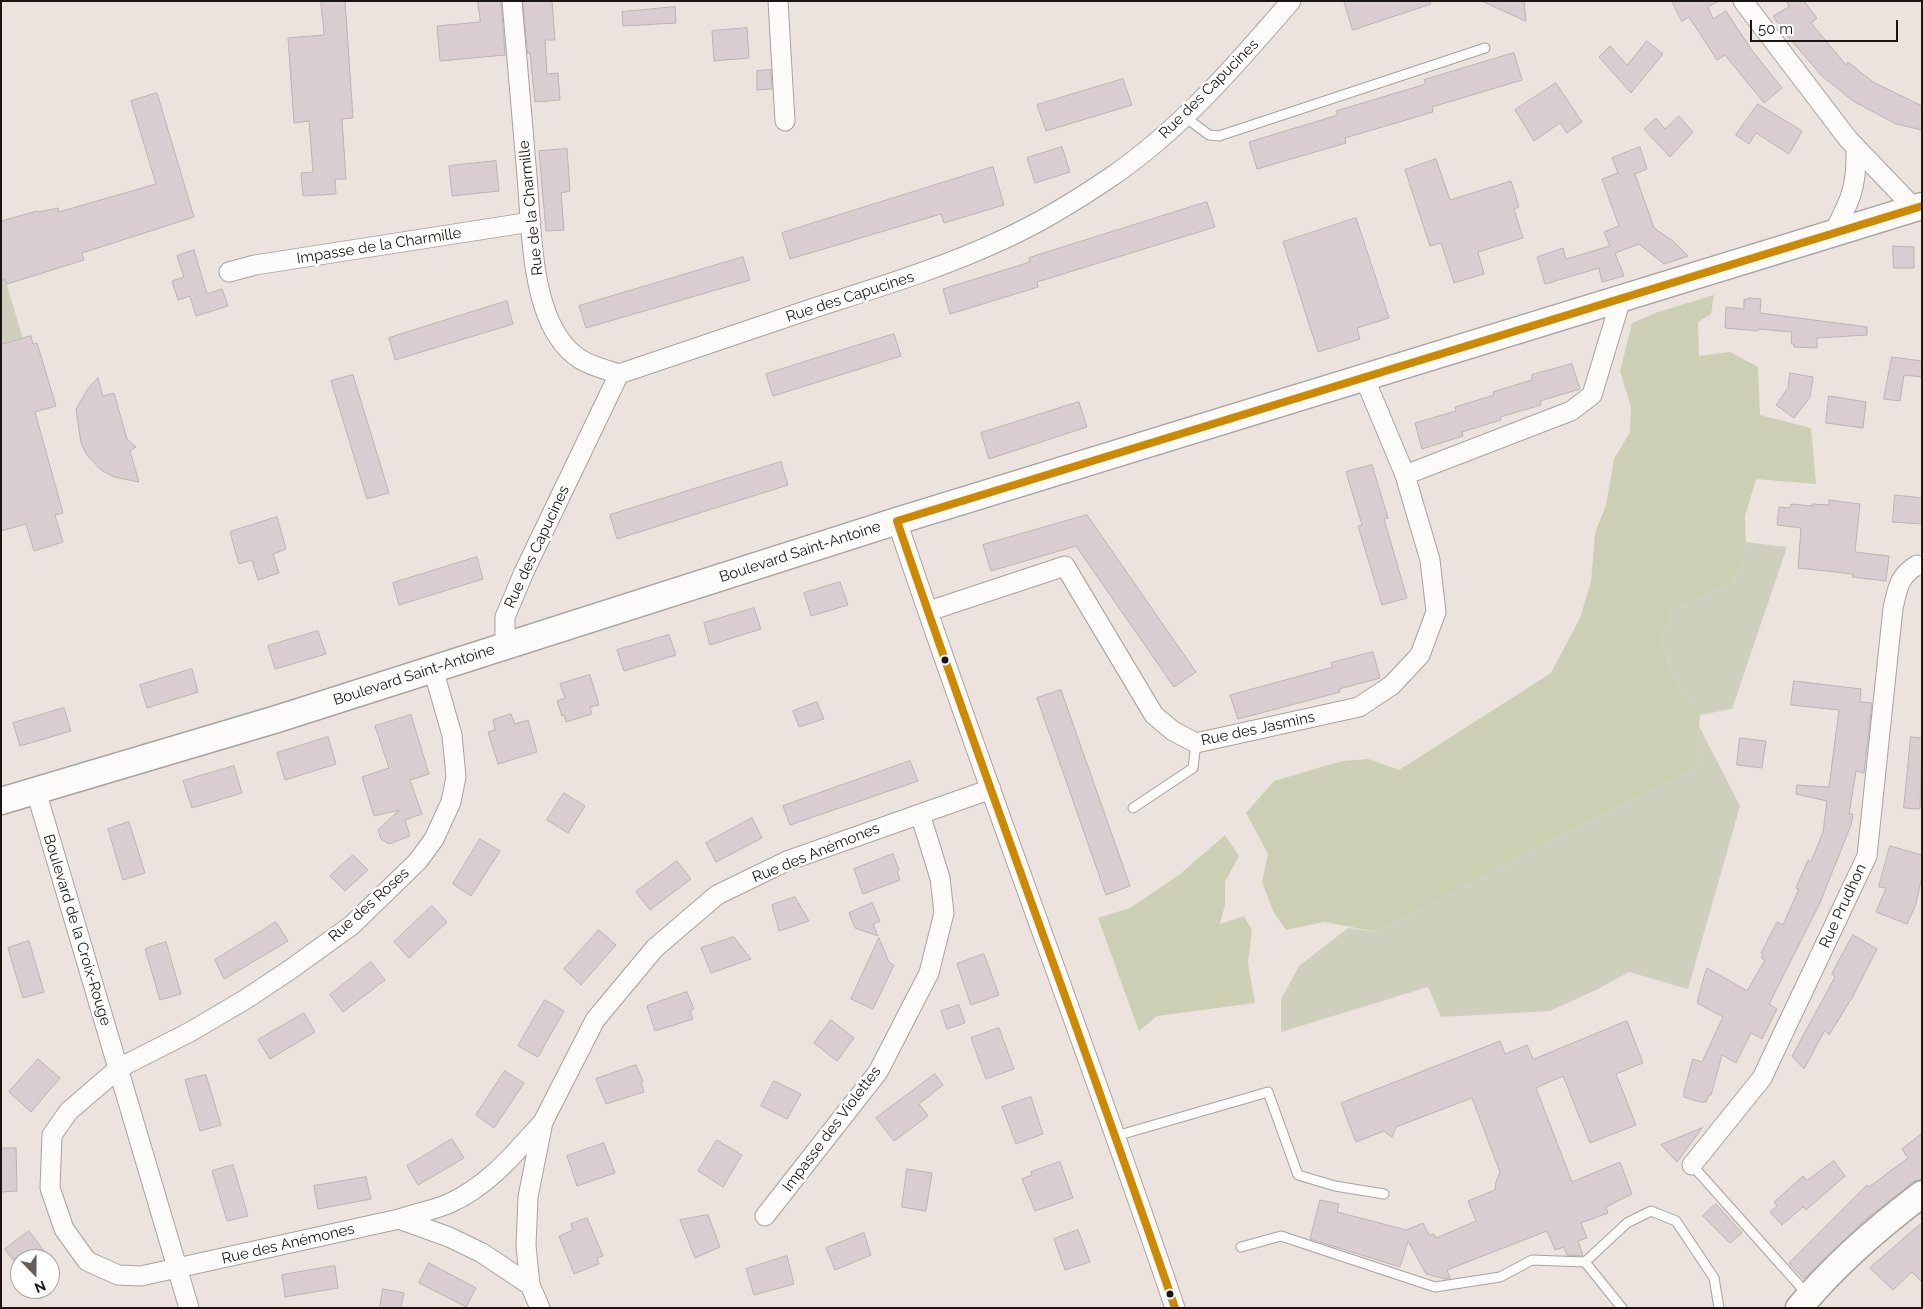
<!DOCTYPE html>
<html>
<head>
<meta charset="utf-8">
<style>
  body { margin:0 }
  #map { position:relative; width:1923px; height:1309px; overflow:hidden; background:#ece3df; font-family:Raleway,sans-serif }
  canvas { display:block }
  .frame { position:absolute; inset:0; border:2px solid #1b1613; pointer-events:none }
  .north { position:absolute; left:10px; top:1249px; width:50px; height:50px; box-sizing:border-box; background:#fff; border:1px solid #a4a2a1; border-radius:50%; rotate:158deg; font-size:14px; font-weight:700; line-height:20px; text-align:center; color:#1b1613 }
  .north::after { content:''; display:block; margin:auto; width:18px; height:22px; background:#645e5a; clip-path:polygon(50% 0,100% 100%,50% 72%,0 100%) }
  .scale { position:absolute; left:1750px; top:20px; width:148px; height:22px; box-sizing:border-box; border:2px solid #1b1613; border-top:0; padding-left:6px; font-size:15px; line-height:18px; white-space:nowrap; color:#1b1613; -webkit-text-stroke:4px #fff; paint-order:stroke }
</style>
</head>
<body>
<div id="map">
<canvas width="1923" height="1309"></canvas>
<div class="frame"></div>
<div class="north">N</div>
<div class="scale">50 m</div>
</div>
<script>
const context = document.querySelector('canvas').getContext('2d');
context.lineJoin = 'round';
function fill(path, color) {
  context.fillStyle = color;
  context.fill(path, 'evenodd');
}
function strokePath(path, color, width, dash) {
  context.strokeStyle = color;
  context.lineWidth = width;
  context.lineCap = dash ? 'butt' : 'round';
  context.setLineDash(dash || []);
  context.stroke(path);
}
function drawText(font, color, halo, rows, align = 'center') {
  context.font = font + ' Raleway,sans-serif';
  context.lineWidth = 5;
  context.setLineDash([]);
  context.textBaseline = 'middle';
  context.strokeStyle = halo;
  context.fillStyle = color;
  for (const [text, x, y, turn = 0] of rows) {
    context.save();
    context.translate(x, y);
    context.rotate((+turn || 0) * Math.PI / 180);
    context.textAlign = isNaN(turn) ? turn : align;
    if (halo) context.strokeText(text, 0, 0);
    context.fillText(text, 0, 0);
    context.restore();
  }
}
fill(new Path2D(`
  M5,279L23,339L1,345V281Z
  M1745,542L1787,547L1732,709L1700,715L1673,679L1661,640L1673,609L1732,581L1746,558Z
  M1699,726L1740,806L1688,989L1629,972L1598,989L1550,1011L1441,1017L1428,987L1281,1032V999L1299,966L1348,928L1377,932L1458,889L1696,768Z`), '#ced0bd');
fill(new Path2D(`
  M1714,295L1711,314L1698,322L1699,356L1730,352L1758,367L1760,415L1811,428L1816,484L1756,479L1745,516L1746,558L1732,581L1673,609L1661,640L1673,679L1700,715L1696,768L1458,889L1377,932L1324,922L1286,930L1273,911L1262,882L1268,854L1246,813L1274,781L1342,761L1368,759L1399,770L1551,673L1580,618L1591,582L1595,533L1606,505L1614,459L1630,432L1631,407L1620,371L1632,323L1658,312Z
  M1225,835L1239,856L1225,882V905L1220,924L1244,916L1252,930L1248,963L1255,1003L1157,1016L1139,1031L1098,918L1130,908L1179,875Z`), '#cccfb4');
const building = new Path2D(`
  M321,1H345L353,118L342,119L346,179H335L336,194L303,196L301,173L313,172L309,121L294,123L288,38L324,35Z
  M478,1H501L505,55L440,61L437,26L480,22Z
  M523,1H552L555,40H545L547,74L558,73L560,100L535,102L530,53H528Z
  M1344,1H1430L1431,4L1353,30Z
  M1482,1H1524L1526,21Z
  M1672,1H1719L1708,7L1713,19L1726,11L1751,49L1782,88L1764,103L1725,55L1717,60L1689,17L1682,21Z
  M1787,1H1804L1817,18L1811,23L1846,65L1848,62L1873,82L1922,106V130L1896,124L1853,101L1822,76L1783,31L1773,16L1789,7Z
  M675,7L676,23L623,26L622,12Z
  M747,28L749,58L714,61L712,31Z
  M1647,41L1663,54L1631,93L1599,57L1610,46L1627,65Z
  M1514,53L1522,80L1432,107L1433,112L1345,138L1346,143L1257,169L1249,142L1338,115L1336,111L1426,84L1424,80Z
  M771,70L772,89L757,90V71Z
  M1123,79L1132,105L1046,131L1037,105Z
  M1556,83L1582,122L1567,133L1560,123L1534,141L1515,110Z
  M157,93L194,217L82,253L84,260L7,284L5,279L1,281V221L37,211L38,212L58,208L59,212L156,184L131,101Z
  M1758,104L1802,131L1789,154L1756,133L1749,144L1736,135Z
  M1679,116L1693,132L1670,157L1644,129L1656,118L1665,129Z
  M1062,147L1070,172L1035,183L1027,158Z
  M1640,147L1647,169L1635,174L1654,228L1673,241L1688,256L1664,264L1639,244L1615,253L1624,276L1602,282L1599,268L1545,284L1537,257L1563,248L1566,259L1610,246L1604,232L1619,226L1602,179L1618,173L1612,158Z
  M567,149L570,191L561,193L564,230L546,231L539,151Z
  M1436,159L1450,200L1511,181L1519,207L1514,209L1523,238L1478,252L1484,274L1454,283L1441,243L1430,246L1405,170Z
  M496,161L499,191L452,196L449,166Z
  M993,167L1004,205L944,223L941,214L790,259L782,233Z
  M1207,202L1215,227L1037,282L1038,287L950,314L943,289L1030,262L1029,258Z
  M1356,218L1389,318L1357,328L1360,339L1318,352L1283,242Z
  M1893,246L1914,247V268H1894Z
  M194,250L207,294L222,289L228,306L196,316L190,296L178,300L172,281L184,277L177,256Z
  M743,257L750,280L586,328L579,306Z
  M1750,298L1761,299L1760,313L1867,327V335L1817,338V348L1794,347V344H1791L1792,332L1759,329L1758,331L1725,328L1726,307L1744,309V300Z
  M507,301L513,324L395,360L389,338Z
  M894,334L901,356L773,396L766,374Z
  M31,336L33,344L37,343L56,406L35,412L63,513L55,515L63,542L34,551L26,524L1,531V345Z
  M1892,357L1922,361V377L1904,375L1900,401L1884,399Z
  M1572,364L1580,389L1540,401L1541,405L1500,417L1501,420L1462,432L1463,436L1422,449L1415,423L1456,411L1455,407L1494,395L1493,392L1532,380V375Z
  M1790,373L1813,377L1810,397L1794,418L1776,405L1788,388Z
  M353,375L389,493L367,499L331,381Z
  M98,378L103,396L114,393L127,439L136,447L130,451L139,482L114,477L101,470L86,454L81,443L76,409L87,390Z
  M1829,396L1866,402L1863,428L1826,423Z
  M1079,402L1087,427L989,459L981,433Z
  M781,462L788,485L617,539L610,515Z
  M1372,465L1388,518L1384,519L1407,598L1382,605L1358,526L1362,525L1346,472Z
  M1895,495L1922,498V524L1893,522Z
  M1829,500L1860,504L1855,552L1889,556L1886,581L1852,577L1853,574L1798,568L1801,528L1777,525L1779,507L1790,508L1791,504L1812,506V504L1829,505Z
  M1087,515L1196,672L1174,687L1076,546L991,571L983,545Z
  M277,517L286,549L273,554L279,573L258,580L252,560L239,564L230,532Z
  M477,557L483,579L399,605L393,583Z
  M840,582L848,605L811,616L804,593Z
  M754,608L761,629L710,645L704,623Z
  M318,631L326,654L275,669L268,646Z
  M669,635L676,655L624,671L617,650Z
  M1373,652L1380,678L1339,689L1340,692L1238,719L1230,695L1333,667L1331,663Z
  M192,669L198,692L147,708L140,685Z
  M590,675L599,705L590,707L592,714L566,722L564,715L562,716L557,701L565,698L560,684Z
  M1794,681L1861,689L1860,702L1872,703L1864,773L1856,771L1849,814H1853L1851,825L1819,905L1769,1004L1777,1009L1762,1039L1751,1033L1736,1063L1722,1055L1711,1095H1709L1706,1102H1700L1684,1097V1091L1692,1062L1693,1059L1702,1062L1723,1017L1697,1003L1705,973L1707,968L1747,991L1765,960L1761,958L1763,954L1761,953L1777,922L1783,925L1799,889L1796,888L1808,860L1811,862L1823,832L1827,801L1796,794L1797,785L1829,787L1839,710L1791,705Z
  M1061,690L1130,886L1106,895L1037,698Z
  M817,702L824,719L799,727L793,711Z
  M64,708L71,731L20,746L13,723Z
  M511,714L515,724L528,720L537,752L498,764L488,732L495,730L493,720Z
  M411,715L429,774L410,780L422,814L405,820L410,836L389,844L381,839L378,830L399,810L374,816L362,777L389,768L375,726Z
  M328,737L336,764L285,780L277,753Z
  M1911,737L1922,738L1920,809L1904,808Z
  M1740,738L1766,741L1762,768L1737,765Z
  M910,761L918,781L790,825L783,806Z
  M234,766L242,793L192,808L183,781Z
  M564,793L585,806L568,833L547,820Z
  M752,818L762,838L716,862L706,843Z
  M129,822L145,873L123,880L108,829Z
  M480,839L500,851L471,896L453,884Z
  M1890,846L1922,855V876L1916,904L1907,924L1876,912L1886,888L1879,887Z
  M893,854L899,870L897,871L900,880L863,894L854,869Z
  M353,855L368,870L345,891L330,876Z
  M677,861L691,879L650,910L636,892Z
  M795,897L809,921L779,931L772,905Z
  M872,903L880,921L873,924L878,936L855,928L849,913Z
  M432,906L447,922L409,958L394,942Z
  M276,922L288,941L224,979L215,960Z
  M599,930L616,945L581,985L564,969Z
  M1853,935L1877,949L1853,996L1829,1035L1825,1030L1804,1069L1792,1056L1835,977L1832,974Z
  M734,937L751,959L711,973L701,948Z
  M879,938L889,962L894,965L873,1009L851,999Z
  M29,941L44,992L23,998L8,948Z
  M166,942L181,994L160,1000L145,949Z
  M984,954L999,995L971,1005L957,964Z
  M371,962L385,980L343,1012L330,995Z
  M687,992L694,1009L690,1011L693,1019L655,1031L647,1006Z
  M545,1000L564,1011L538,1057L518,1046Z
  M959,1005L965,1023L947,1029L941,1011Z
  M304,1013L315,1032L270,1059L258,1040Z
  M831,1020L854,1038L837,1061L814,1043Z
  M1627,1021L1643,1063L1616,1074L1636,1125L1590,1143L1563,1076L1536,1088L1572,1182L1620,1162L1632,1194L1606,1207L1608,1213L1581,1223L1587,1238L1578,1241L1583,1256L1567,1255L1564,1247L1555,1250L1547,1231L1447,1270L1450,1278L1446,1279L1426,1274L1408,1241L1400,1267L1310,1239L1320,1200L1339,1204L1337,1212L1406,1230L1423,1223L1429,1235L1434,1234L1436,1238L1476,1221L1468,1201L1495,1190L1496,1182L1500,1172L1472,1098L1396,1127L1392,1137L1384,1131L1356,1142L1341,1103L1500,1041L1505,1054L1527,1045L1533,1059Z
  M999,1028L1014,1069L986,1079L971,1038Z
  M38,1059L60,1078L31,1112L9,1092Z
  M636,1065L643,1081L641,1082L644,1092L606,1104L596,1079Z
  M505,1071L524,1083L494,1128L476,1115Z
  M935,1074L943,1085L919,1104L928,1116L894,1141L876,1118Z
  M206,1075L221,1125L200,1131L185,1080Z
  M774,1081L801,1094L787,1119L761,1106Z
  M1031,1097L1043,1134L1016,1144L1002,1107Z
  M1702,1128L1677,1162L1661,1145Z
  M1922,1134V1179L1913,1182L1863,1222L1804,1279L1789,1263L1867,1185L1869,1187L1908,1158L1902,1149Z
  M452,1139L464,1158L418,1185L407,1166Z
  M717,1140L742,1155L723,1187L698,1171Z
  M604,1143L615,1173L577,1186L567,1156Z
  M1,1148H16L17,1191L1,1192Z
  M1834,1161L1845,1176L1806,1210L1803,1207L1782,1225L1770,1212L1777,1206L1774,1202L1803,1176L1807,1180Z
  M1060,1162L1073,1198L1035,1211L1022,1179L1032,1175L1031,1172Z
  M233,1165L248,1216L227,1221L212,1171Z
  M907,1169L932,1173L926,1211L902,1207Z
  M366,1177L371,1199L318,1209L314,1186Z
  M1716,1204L1742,1233L1730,1243L1703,1216Z
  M708,1215L720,1247L695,1258L680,1220Z
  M587,1218L603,1256L597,1258L599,1264L574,1274L559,1236L573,1230L571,1224Z
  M1922,1223V1282L1912,1272L1893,1290L1870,1268Z
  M1078,1230L1090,1262L1065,1270L1054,1239Z
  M29,1231L50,1259H12L5,1249Z
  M864,1233L871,1255L835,1270L826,1248Z
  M787,1256L794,1284L754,1295L746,1269Z
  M429,1263L476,1288L466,1307L419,1283Z
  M335,1266L338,1288L285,1297L282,1275Z
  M383,1289L404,1293L401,1308H380Z`);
fill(building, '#d9cdd2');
strokePath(building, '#b9b3b3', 1);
const lane = new Path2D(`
  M1185,117L1209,135L1219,136L1485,48
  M1133,808L1193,768L1196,743
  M1116,1136L1268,1092L1298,1175L1335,1186L1384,1194
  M1692,1165L1807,1294
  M1241,1247L1281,1236L1435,1287L1500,1277L1532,1260L1585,1262L1622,1308
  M1585,1262L1627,1223L1651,1211L1676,1221L1714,1278L1719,1308`);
const street = new Path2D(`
  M512,1C517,59 522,117 527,176C531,223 531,294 557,335C574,362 591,365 619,374
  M778,1L785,121
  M1743,1L1848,139L1915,209
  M1833,234C1851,199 1857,187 1856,148
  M229,272L255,265L531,222
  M1364,377L1405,475
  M897,521C985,785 1086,1044 1175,1308
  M929,611L1065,566L1154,715L1173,731L1196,743L1359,707L1392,685L1420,655L1436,612L1430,560L1405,475L1571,411L1592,395L1621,299
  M505,645V617L524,572L619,374C685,352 751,329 817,307C879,287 942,268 1002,240C1040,223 1077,200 1111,177C1181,129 1236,65 1291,1
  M433,669L452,735L456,777L451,802L434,839L418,861L352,925L291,969L246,999L190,1032L119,1068L69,1111L52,1135L50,1188L64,1229L87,1261L118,1275L141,1276L150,1274L399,1219L449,1237L482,1253L530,1285
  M36,791L189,1308
  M1692,1165L1762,1078L1867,856L1893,608C1898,588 1898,577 1917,565L1922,566
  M765,1216L878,1072L929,973L944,913L940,878L920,814
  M399,1219C416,1213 435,1210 450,1203C488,1186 515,1153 542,1123
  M540,1308L530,1285L526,1246L528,1197L543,1122L595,1020L655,948L717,895L787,861L991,789`);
const secondary = new Path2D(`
  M1,801L277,719L897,521L1922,206
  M1799,1308C1835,1264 1877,1228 1922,1194`);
strokePath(lane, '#a8a29e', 11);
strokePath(street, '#a8a29e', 21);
strokePath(secondary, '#a8a29e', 29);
strokePath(lane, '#fcfbfa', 9);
strokePath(street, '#fcfbfa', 19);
strokePath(secondary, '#fcfbfa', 26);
strokePath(new Path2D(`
  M1175,1308C1085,1045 986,784 897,521L1922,206`), '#cb8904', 8);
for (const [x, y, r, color] of [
  [945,660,4.5,"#1b1613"],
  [1170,1294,4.5,"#1b1613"]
]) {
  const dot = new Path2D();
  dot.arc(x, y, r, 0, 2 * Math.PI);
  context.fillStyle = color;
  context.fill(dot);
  strokePath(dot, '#fff', 2);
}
drawText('15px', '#1b1613', '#fff', [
  ["Rue des Capucines",1209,89,-45],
  ["Rue de la Charmille",531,208,-96],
  ["Impasse de la Charmille",379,246,-9],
  ["Rue des Capucines",850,297,-18],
  ["Rue des Capucines",537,547,-65],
  ["Boulevard Saint-Antoine",800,552,-18],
  ["Boulevard Saint-Antoine",414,675,-18],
  ["Rue des Jasmins",1258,729,-12],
  ["Rue des Anémones",816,853,-22],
  ["Rue des Roses",369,905,-42],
  ["Rue Prudhon",1843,906,-65],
  ["Boulevard de la Croix-Rouge",77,930,73],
  ["Impasse des Violettes",832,1129,-53],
  ["Rue des Anémones",288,1244,-13]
]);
</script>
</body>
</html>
